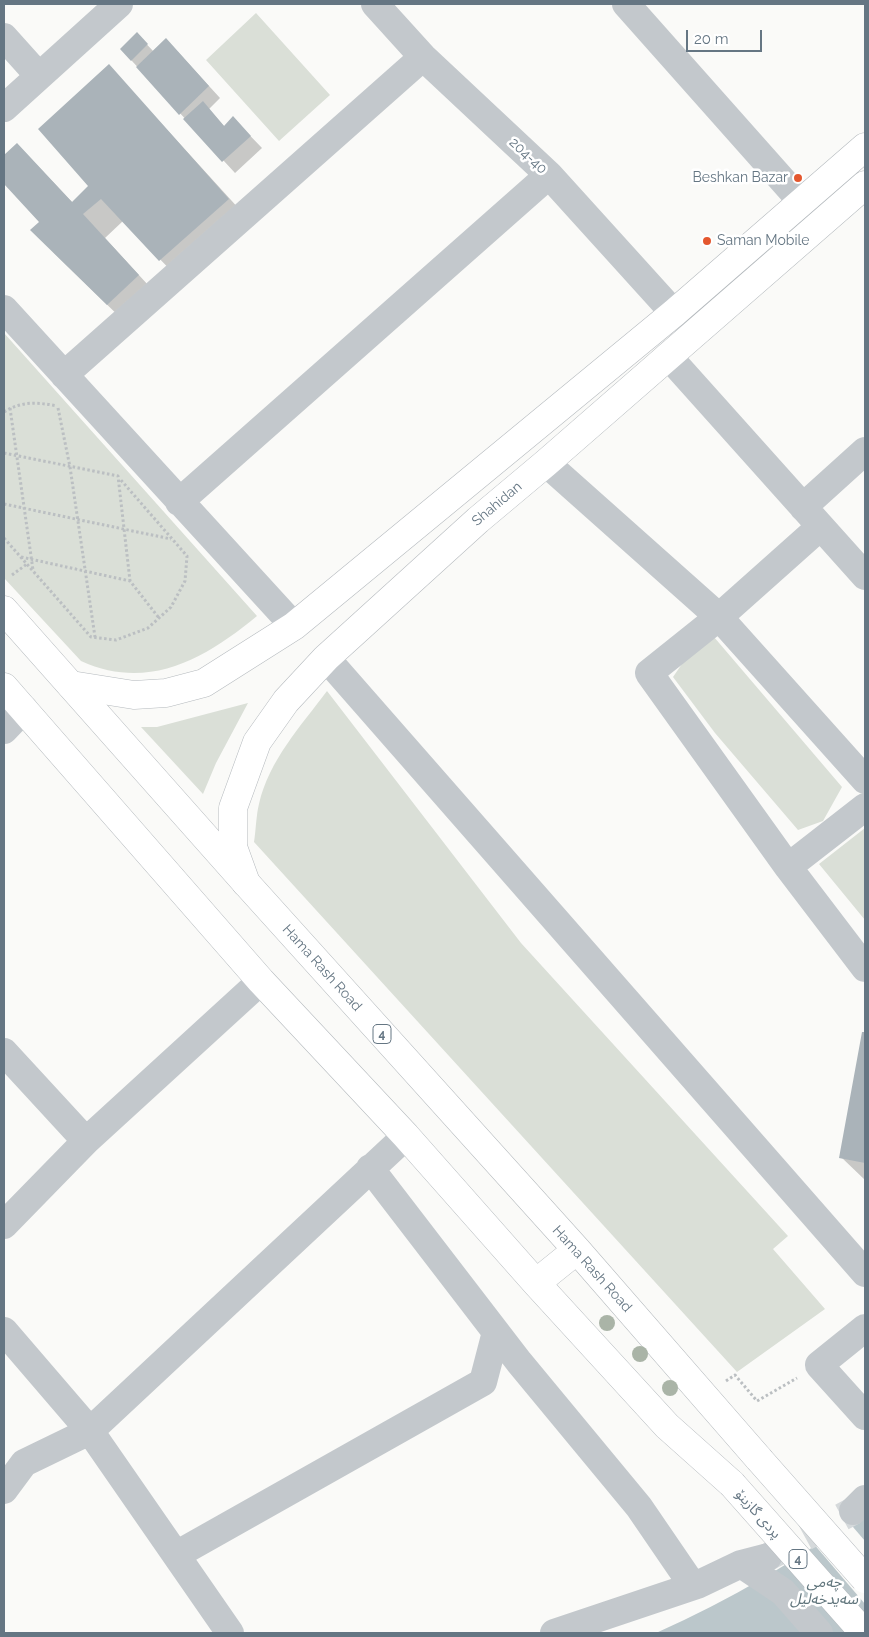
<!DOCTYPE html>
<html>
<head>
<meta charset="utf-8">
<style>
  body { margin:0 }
  #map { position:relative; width:869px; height:1637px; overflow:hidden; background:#fafaf8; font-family:Raleway,sans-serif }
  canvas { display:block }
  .frame { position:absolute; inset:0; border:5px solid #657683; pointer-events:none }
  .scale { position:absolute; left:686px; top:30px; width:76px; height:22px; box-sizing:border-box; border:2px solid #657683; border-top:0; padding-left:6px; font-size:15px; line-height:18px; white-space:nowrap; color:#657683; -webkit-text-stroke:4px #fff; paint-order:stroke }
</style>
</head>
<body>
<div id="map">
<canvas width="869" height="1637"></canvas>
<div class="frame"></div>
<div class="scale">20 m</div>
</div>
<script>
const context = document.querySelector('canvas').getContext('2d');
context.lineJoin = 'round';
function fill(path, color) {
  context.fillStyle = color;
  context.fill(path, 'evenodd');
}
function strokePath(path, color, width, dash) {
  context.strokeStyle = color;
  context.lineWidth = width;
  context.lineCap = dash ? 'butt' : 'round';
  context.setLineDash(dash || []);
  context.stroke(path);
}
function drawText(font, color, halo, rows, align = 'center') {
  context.font = font + ' Raleway,"Noto Sans Arabic",sans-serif';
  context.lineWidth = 5;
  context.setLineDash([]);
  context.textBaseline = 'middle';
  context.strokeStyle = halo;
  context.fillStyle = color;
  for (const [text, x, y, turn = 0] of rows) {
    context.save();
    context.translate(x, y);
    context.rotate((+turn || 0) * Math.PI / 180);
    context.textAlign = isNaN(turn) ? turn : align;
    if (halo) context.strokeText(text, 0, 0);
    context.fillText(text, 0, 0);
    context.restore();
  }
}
fill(new Path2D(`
  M256,13L330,95L279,141L206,60Z
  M4,333L257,616C206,658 149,692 81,661L4,578Z
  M714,637L842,787L823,821L798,830L715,733L673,677L686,658Z
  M327,691L521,943L788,1236L773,1249L825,1309L737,1372L254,842C256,830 256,816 259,804C269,760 301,726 327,691Z
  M248,703L216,763L203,794L141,727H157Z
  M865,828V920L819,864Z`), '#dadfd7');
fill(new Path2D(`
  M865,1510V1633H656C730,1600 801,1559 865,1510Z`), '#bbc7cb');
fill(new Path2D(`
  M847,1520L865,1541V1604L813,1543Z`), '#fafaf8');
fill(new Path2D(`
  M137,34L154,52H178L220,98L209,109L225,127L233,118L262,148L235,173L121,49Z
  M109,66L251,222L183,283L123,221L105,238L160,298L130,327L54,253L40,222L4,182V157L17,144L73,203L90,186Z
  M863,1033L865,1034V1180L841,1157Z`), '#0003');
fill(new Path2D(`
  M137,32L148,44L131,61L120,49Z
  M166,38L209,86L179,115L136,67Z
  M109,64L229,199L159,261L101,199L83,214L139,275L107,305L30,230L39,222L4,184V155L17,143L72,202L88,186L38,129Z
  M203,101L224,126L233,116L251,136L222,162L183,119Z
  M862,1032H865V1163L839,1158Z`), '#aab3b9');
strokePath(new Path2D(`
  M768,1557L853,1511`), '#d5d9db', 28, [28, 14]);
const primary = new Path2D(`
  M71,685L134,695L166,693L204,683L294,626L674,313L865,147
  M246,883L233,847V808L257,742L286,701L326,658L478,520L546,463L865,185`);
const trunk = new Path2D(`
  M4,610L247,884L577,1250L759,1459
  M4,687L261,981L406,1136L536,1283L667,1426L732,1484
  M536,1283L577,1250`);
strokePath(primary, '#b5babe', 29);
strokePath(trunk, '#b4b9bd', 29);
strokePath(new Path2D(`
  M10,408L33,570
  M58,408L70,467L95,637
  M4,412C21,401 38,402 57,406
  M4,453L118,476L130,581
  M4,504L171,539
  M4,538L91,637L116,640L148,628L171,607L185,581L187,556L120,479
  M21,557L130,581L159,618
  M12,575L27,564
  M726,1381L735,1375L757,1401L797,1378`), '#bbbfc2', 3, [2.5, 2.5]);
strokePath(new Path2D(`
  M375,4L423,57L549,175L674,313
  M626,4L801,201
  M4,37L39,76
  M4,108L119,4
  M4,309L294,626
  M668,356L865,576
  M64,375L423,57
  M546,463L719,617L865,780
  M179,502L549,175
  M803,507L865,451
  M820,527L719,617L649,673L788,867L865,968
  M326,658L865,1273
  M4,730L24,709
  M788,867L865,807
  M4,1052L86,1141
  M370,1168L519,1362L639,1507L693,1586
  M4,1225L86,1141L261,981
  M4,1331L90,1431L230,1633
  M4,1490L24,1463L90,1431L406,1136
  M853,1511L865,1499
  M176,1555L483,1382L496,1332
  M741,1564L783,1592L819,1633
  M554,1633L697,1585L741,1564L768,1557`), '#c3c8cc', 28);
strokePath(new Path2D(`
  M865,1328L819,1365L865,1416`), '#c3c8cc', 28);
strokePath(primary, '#fff', 28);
strokePath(trunk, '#fff', 28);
const trunkBridge = new Path2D(`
  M759,1459L865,1579
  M732,1484L864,1633`);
strokePath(trunkBridge, '#b4b9bd', 29, []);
strokePath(trunkBridge, '#fff', 28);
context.fillStyle = '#aab4a7';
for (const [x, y] of [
  [607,1323],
  [640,1354],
  [670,1388]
]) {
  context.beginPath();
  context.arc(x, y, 8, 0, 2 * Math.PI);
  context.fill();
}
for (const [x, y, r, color] of [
  [798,178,5,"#e4572e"],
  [707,241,5,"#e4572e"]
]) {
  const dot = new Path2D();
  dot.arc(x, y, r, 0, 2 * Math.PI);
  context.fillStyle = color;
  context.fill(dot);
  strokePath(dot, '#fff', 2);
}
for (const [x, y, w] of [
  [382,1034,18],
  [798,1559,18]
]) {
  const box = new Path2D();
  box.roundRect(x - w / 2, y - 9.5, w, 19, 4);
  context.fillStyle = '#fff';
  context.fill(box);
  strokePath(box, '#657683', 1);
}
drawText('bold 12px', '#657683', null, [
  ["4",382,1034],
  ["4",798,1559]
]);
drawText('14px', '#657683', '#fff', [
  ["204-40",528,156,43],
  ["Shahidan",497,504,-40],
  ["Hama Rash Road",322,968,48],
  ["Hama Rash Road",592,1269,48],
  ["پردی گازینۆ",758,1514,48]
]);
drawText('14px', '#657683', '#fff', [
  ["Beshkan Bazar",788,178],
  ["Saman Mobile",717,241,"left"]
], 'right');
drawText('italic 15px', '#60757c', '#fff', [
  ["چەمی",824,1582],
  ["سەیدخەلیل",824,1599]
]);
</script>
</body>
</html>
